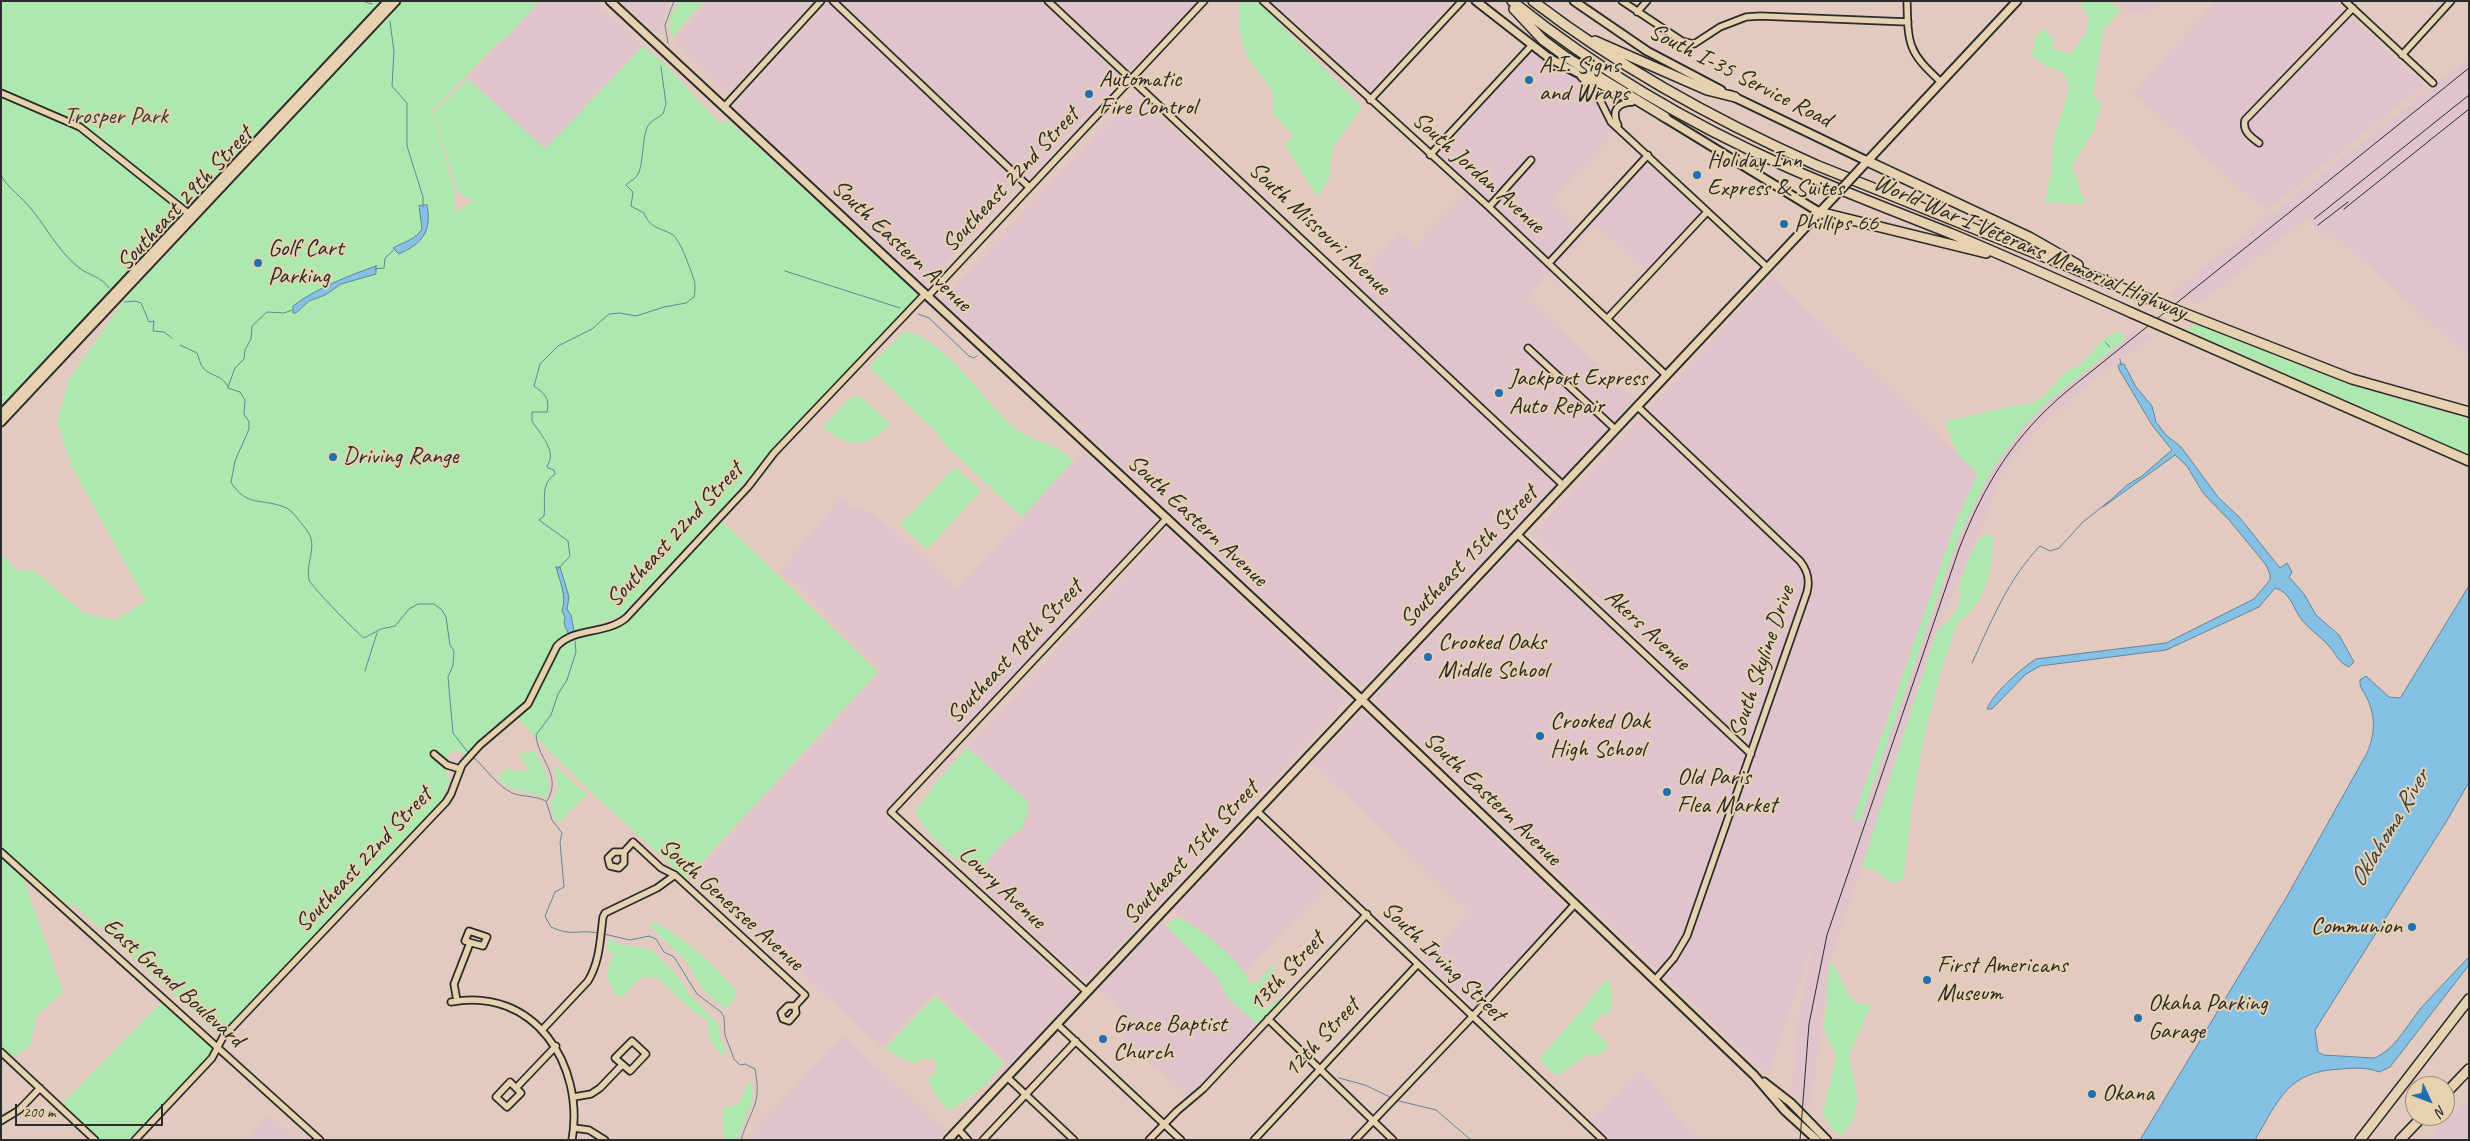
<!DOCTYPE html>
<html>
<head>
<meta charset="utf-8">
<style>
  body { margin:0 }
  #map { position:relative; width:2470px; height:1141px; overflow:hidden; background:#e2cac0; font-family:Caveat,sans-serif }
  canvas { display:block }
  .frame { position:absolute; inset:0; border:2px solid #2b2b2b; pointer-events:none }
  .north { position:absolute; left:2405px; top:1076px; width:50px; height:50px; box-sizing:border-box; background:#e6d2b0; border:1px solid #9b8f7b; border-radius:50%; rotate:133deg; font-size:14px; font-weight:700; line-height:20px; text-align:center; color:#2b2b2b }
  .north::after { content:''; display:block; margin:auto; width:18px; height:22px; background:#1f6fb2; clip-path:polygon(50% 0,100% 100%,50% 72%,0 100%) }
  .scale { position:absolute; left:15px; top:1104px; width:148px; height:22px; box-sizing:border-box; border:2px solid #2b2b2b; border-top:0; padding-left:6px; font-size:15px; line-height:18px; white-space:nowrap; color:#2b2b2b; -webkit-text-stroke:4px #e6d2b0; paint-order:stroke }
</style>
</head>
<body>
<div id="map">
<canvas width="2470" height="1141"></canvas>
<div class="frame"></div>
<div class="north">N</div>
<div class="scale">200 m</div>
</div>
<script>
const context = document.querySelector('canvas').getContext('2d');
context.lineJoin = 'round';
function fill(path, color) {
  context.fillStyle = color;
  context.fill(path, 'evenodd');
}
function strokePath(path, color, width, dash) {
  context.strokeStyle = color;
  context.lineWidth = width;
  context.lineCap = dash ? 'butt' : 'round';
  context.setLineDash(dash || []);
  context.stroke(path);
}
function drawText(font, color, halo, rows, align = 'center') {
  context.font = font + ' Caveat,sans-serif';
  context.lineWidth = 4;
  context.setLineDash([]);
  context.textBaseline = 'middle';
  context.strokeStyle = halo;
  context.fillStyle = color;
  for (const [text, x, y, turn = 0] of rows) {
    context.save();
    context.translate(x, y);
    context.rotate((+turn || 0) * Math.PI / 180);
    context.textAlign = isNaN(turn) ? turn : align;
    if (halo) context.strokeText(text, 0, 0);
    context.fillText(text, 0, 0);
    context.restore();
  }
}
fill(new Path2D(`
  M540,1H594L643,46L545,149L468,79Z
  M621,1H670L660,29L656,33Z
  M709,1H812L729,93L675,42L676,37Z
  M829,1H1197L925,285L737,110L746,92Z
  M1271,1H1451L1369,93Z
  M2116,1H2173L2132,15Z
  M2216,1H2333L2424,85L2266,211L2133,93Z
  M1531,52L1537,53L1578,78L1590,88L1597,99L1606,120L1616,131L1550,202L1583,232L1647,162L1702,213L1647,272L1595,224L1526,298L1636,400L1479,566L1369,681L1361,686L1357,685L941,301L1134,93L1349,288L1401,232L1416,245L1472,186L1437,153Z
  M2469,58V358L2329,230L2321,236L2307,219L2199,304L2169,295Z
  M1772,276L1978,474L1957,519L1959,536L1991,471L2024,426L2049,401L2137,328L2153,336L2107,369L2057,411L2033,434L2000,477L1989,510L1934,636L1862,867L1830,960L1810,1110L1792,1091L1799,1015L1815,937L1769,1075L1376,702L1377,694L1518,543L1523,544L1654,670L1663,661L1532,535Z
  M1084,452L1154,515L1155,525L898,801L888,806L885,815L891,822L900,824L1077,994L1010,1065L935,993L882,1048L694,874L882,671L796,583L778,573L841,498L855,509L872,512L957,589Z
  M1168,529L1348,699L1092,975L1082,978L973,880L1002,843L1011,835L1021,830L1028,801L967,748Z
  M1360,713H1364L1371,718L1565,905L1562,914L1475,1008L1424,961L1469,912L1312,763Z
  M1259,821L1327,885L1245,972L1221,948L1173,910Z
  M1162,921L1217,977L1227,998L1259,1026L1188,1097L1116,1031L1128,1017L1098,988Z
  M843,1036L946,1131L938,1140H754L753,1130Z
  M1640,1069L1676,1115L1702,1140H1610L1590,1122Z
  M2463,1103L2469,1105V1140H2427Z
  M269,1116L297,1140H246Z`), '#dfc5cb');
fill(new Path2D(`
  M1,1H536L538,3L502,42L500,40L434,109L431,104L456,198L454,202L457,212L474,200L462,195L456,188L434,112L468,79L545,149L643,46L667,66L719,123L729,121L914,290L916,296L913,303L822,399L821,397L773,448L723,508L622,615L561,637L556,642L524,704C509,720 488,733 471,749V751L466,756L455,749L439,764L446,770L450,781L441,801L219,1035L72,903L70,907L1,848V553L17,571L33,570L85,614L116,620L146,601L72,467L57,422L69,379L127,296L273,140L263,128L1,408Z
  M680,1H704L673,36C666,22 672,13 680,1Z
  M1240,1H1257L1362,107L1332,149L1329,178L1318,197L1285,146L1293,134L1272,113C1280,88 1260,78 1249,59C1239,42 1238,20 1240,1Z
  M2080,1H2110L2120,11L2103,30L2093,96L2101,103L2094,130L2072,165L2085,204L2045,202L2052,168L2054,135L2065,104L2069,86L2063,72L2046,66L2032,56L2035,37L2045,29L2053,40V49L2071,54L2085,35L2089,19Z
  M2195,324L2347,384L2469,419V455L2187,330Z
  M904,332C944,336 985,404 1016,429C1035,444 1054,441 1073,461L1022,517L940,440L942,438L871,369V364Z
  M2120,332L2125,339L2049,401L2024,426L1991,471L1959,536L1860,821L1853,819L1957,519L1978,474L1958,455L1945,422C1968,415 1991,412 2013,406C2023,404 2030,406 2039,400C2049,393 2057,380 2066,372C2069,369 2073,369 2076,367C2093,358 2100,333 2120,332Z
  M860,396L890,424C868,448 848,449 823,427L850,398Z
  M955,467L981,491L927,549L900,525Z
  M723,522L878,672L686,879L593,794L516,717L527,709L537,696L559,651L567,643L623,624L719,523Z
  M1985,534L1993,537C1994,556 1988,587 1977,603C1971,612 1959,619 1955,629C1926,709 1911,794 1904,878L1893,884L1875,870L1862,867L1936,633C1944,624 1957,614 1960,602C1962,598 1960,592 1960,587C1962,573 1974,542 1985,534Z
  M967,748L1028,801L1027,815L1021,830C1002,839 992,856 980,872C957,866 926,833 915,812L940,778Z
  M535,751C543,767 553,781 546,798C530,791 509,792 497,778L508,768L515,771H527V766L518,754Z
  M554,765L587,795L559,822L554,818L551,803L558,790Z
  M1,857L23,877L63,992L37,1015L30,1046L12,1058L1,1048Z
  M1178,918C1197,925 1246,964 1250,984L1257,983L1272,966L1276,968L1254,997L1260,1006L1267,1008L1289,992L1259,1026L1227,997L1217,977L1167,927L1173,919Z
  M651,921C681,934 716,966 736,991L733,1001L726,1009L704,991L685,960L651,927Z
  M609,939L619,944L652,950L661,959L680,979L689,994L717,1023L726,1057C720,1053 712,1046 710,1038C706,1025 714,1020 695,1013L657,977H641L622,997L614,993L607,974L613,954L606,947Z
  M1830,960C1834,967 1839,974 1842,981C1850,999 1851,1004 1871,1005L1849,1055L1858,1099L1853,1120L1842,1135L1833,1130L1823,1113L1836,1056L1824,1028Z
  M1608,978C1613,992 1613,1002 1609,1016L1605,1012L1592,1025L1595,1032L1607,1043V1049L1596,1056L1586,1054L1578,1062L1556,1076L1539,1059L1582,1010Z
  M935,996L1004,1063L985,1085L952,1110C940,1108 934,1091 929,1082V1078L936,1072L937,1062L927,1057L914,1064L896,1056L886,1048Z
  M162,1002L208,1043L211,1048V1054L131,1140H100L62,1104Z
  M752,1080L753,1098L737,1140H724L722,1112L728,1106H736C744,1098 744,1088 752,1080Z`), '#ade9ae');
const water = new Path2D(`
  M427,205C432,231 423,243 399,254L393,248C404,242 416,239 422,229L419,206Z
  M376,266V274L341,284L325,295L309,301L296,313H293V306C315,289 350,275 376,266Z
  M2120,364H2124L2136,387L2152,406L2156,422L2166,435L2181,447L2218,497L2240,518L2280,568L2287,563L2292,572L2289,577L2304,594L2316,615L2339,635L2354,662L2349,667C2337,662 2337,654 2328,645C2320,636 2310,630 2302,620C2293,609 2291,592 2275,588L2259,607L2166,650L2040,666L2026,674L1992,709H1987C1993,693 2022,668 2036,659L2166,643L2254,599L2270,580V574L2266,565L2230,521L2203,493L2187,466L2175,455L2103,507L2127,485L2142,476L2172,450L2152,425L2120,371L2118,366Z
  M556,567H560L569,597L567,609L571,615L574,631L568,633L564,624L565,617L562,611C567,595 560,583 556,567Z
  M2469,586V782L2446,822L2315,1030L2318,1052L2323,1055L2374,1058C2395,1050 2407,1025 2421,1008C2437,991 2453,973 2469,957V965L2390,1067L2379,1072C2367,1067 2354,1068 2341,1069C2288,1071 2279,1099 2255,1140H2140L2286,898L2367,753C2375,734 2376,717 2367,698C2364,692 2359,687 2360,680L2366,676L2389,697L2400,698Z`);
fill(water, '#85c1e5');
strokePath(water, '#61859b', 1);
strokePath(new Path2D(`
  M362,1L372,4
  M390,21L394,52L392,86L407,103V146L423,197V207
  M668,43L665,25L674,1
  M1,175C7,187 18,194 27,204C45,224 56,249 78,267C89,276 101,276 109,288
  M375,269L384,268L385,258L395,249
  M785,271L900,308
  M124,302L135,301L141,303L149,322L154,321L153,331L164,332L172,338
  M918,314L929,318L969,356L974,358L977,356
  M2105,342L2110,347
  M180,345L197,353C199,358 200,364 203,368C212,377 223,375 228,387
  M2120,359L2121,365
  M228,387L235,368L244,359L245,350L251,339L252,326L267,312L284,313L292,310
  M228,388L240,392L245,400L244,414L249,422V429L235,461L231,482C246,507 261,498 284,507C292,509 300,522 305,528C320,545 305,561 309,580C311,586 356,632 364,638L381,629L395,626L409,609L418,604H434L442,610L446,617L450,645L454,651L453,665L448,677L453,733L470,755
  M558,569L570,556L568,541L539,520L544,516C546,498 540,485 555,474L554,470L548,468L547,466C558,451 539,433 532,421V412H547C550,398 545,394 534,386L540,364L558,346L592,329L609,314L620,313L636,316L664,307L686,303L694,297C695,291 696,283 693,277C690,268 680,240 673,235C660,227 650,229 644,213L631,206L633,192L626,185C629,181 636,180 639,172C644,159 642,131 650,123C653,120 659,117 663,114L666,104L661,67
  M1972,663C1991,622 2008,579 2040,546L2050,551L2059,548L2083,522L2108,502
  M365,671L377,633
  M473,757C486,768 496,785 512,793C521,797 533,795 546,801L552,820L562,833L560,842L564,887L555,892L545,916L551,927C573,937 578,929 598,933
  M547,801C563,775 538,760 536,735L551,715L558,694L567,680L576,652L575,641
  M604,934L630,940L649,936L656,939L664,952L674,957L697,994L721,1012L724,1017L725,1035L734,1059L740,1065L745,1064L755,1069C762,1106 751,1107 741,1140
  M1339,1078L1365,1085L1392,1098
  M1395,1100L1436,1110L1471,1140`), '#61859b', 1);
const minor = new Path2D(`
  M833,1L1029,187
  M1048,1L1563,485
  M1263,1L1489,207L1666,375
  M1622,1L1682,41L1694,44L1720,27L1746,17L1760,16L1908,22
  M1907,1C1908,45 1908,52 1941,82
  M2345,1L2433,83
  M1637,12L1647,1
  M2402,55L2451,1
  M1581,77L1596,92L1611,122L1767,267
  M1,93L80,127L189,214
  M1370,100L1462,1
  M724,107L821,1
  M1618,125C1611,111 1617,103 1632,102
  M2259,143C2251,137 2242,131 2245,120L2353,8
  M1430,155L1531,46
  M1489,207L1531,160
  M1549,263L1648,155
  M928,296L1204,1
  M1607,319L1707,212
  M1528,348L1615,429
  M1637,406L1800,561C1808,571 1810,580 1807,592L1687,936L1674,958L1655,980
  M1517,534L1751,754
  M434,754L447,765L460,769
  M1257,811L1603,1140
  M1,852L320,1140
  M624,852V863L619,868L610,866L608,858L614,852H624L633,842L661,868L675,875L805,995L795,1006H788L781,1013L783,1019L789,1021L796,1013L795,1006
  M469,931L487,937L483,946L465,941Z
  M1087,992L891,812L1167,518
  M457,1001L454,984L470,943
  M451,1002C534,986 585,1065 572,1140
  M1268,1019L1393,1140
  M1057,1024L1181,1140
  M542,1030L588,981C600,961 600,940 603,917L605,913L657,888L675,875
  M632,1041L646,1054L630,1071L615,1058Z
  M1,1052L95,1140
  M1007,1077L1074,1140
  M510,1082L521,1093L507,1107L496,1097Z
  M516,1088L556,1046
  M574,1097L591,1094L600,1088L622,1065
  M1,1121L19,1110L40,1088
  M574,1128L589,1130L605,1140
  M958,1129L968,1140
  M135,1140L212,1058L223,1037L446,802L451,794L462,765L480,745L528,704L557,646C575,627 605,635 626,618L748,487L774,453L925,294
  M983,1140L1076,1041
  M1149,1140L1177,1111L1203,1089L1367,914
  M1254,1140L1418,964
  M1355,1140L1471,1018L1575,904`);
const major = new Path2D(`
  M610,1L1360,698L1754,1075L1785,1111L1817,1140
  M1476,1L1549,58L1632,101
  M1574,1L1647,51L1721,90
  M1730,95L1867,161
  M1662,116L1819,212
  M1859,170L2017,1
  M1,414L388,1
  M1,422L396,1
  M1764,1082L1791,1103L1827,1140
  M948,1140L1833,198`);
const highway = new Path2D(`
  M1512,1C1595,68 1690,124 1787,167C1841,191 1897,212 1952,234C2012,259 2072,286 2132,313
  M1533,1C1620,68 1715,120 1816,165L2149,299
  M1514,9L1543,40L1566,57L1665,117
  M1595,41L1707,90L1735,97
  M1867,161L2029,237L2078,265
  M1819,212L1986,253
  M2176,310L2352,379L2469,412
  M2182,335L2469,461
  M2445,1094L2469,1069
  M2360,1140L2469,999
  M2400,1140L2423,1116`);
strokePath(minor, '#2b2b2b', 9);
strokePath(major, '#2b2b2b', 11);
strokePath(highway, '#2b2b2b', 12);
strokePath(minor, '#e6d2b0', 5.5);
strokePath(major, '#e6d2b0', 7);
strokePath(highway, '#e6d2b0', 9);
strokePath(new Path2D(`
  M2344,209L2469,109
  M2314,219L2469,95
  M2318,225L2348,202
  M1800,1140L1809,1024L1827,935L1959,549C1985,483 2013,437 2067,391L2469,68`), '#2b2b2b', 1);
const majorBridge = new Path2D(`
  M1833,198L1859,170`);
const highwayBridge = new Path2D(`
  M2149,299L2176,310
  M2132,313L2182,335`);
strokePath(majorBridge, '#2b2b2b', 11, []);
strokePath(highwayBridge, '#2b2b2b', 12, []);
strokePath(majorBridge, '#e6d2b0', 7);
strokePath(highwayBridge, '#e6d2b0', 9);
for (const [x, y, r, color] of [
  [1529,80,5,"#1f6fb2"],
  [1089,94,5,"#1f6fb2"],
  [1697,175,5,"#1f6fb2"],
  [1784,224,5,"#1f6fb2"],
  [258,263,5,"#1f6fb2"],
  [1499,393,5,"#1f6fb2"],
  [333,457,5,"#1f6fb2"],
  [1428,657,5,"#1f6fb2"],
  [1540,736,5,"#1f6fb2"],
  [1667,792,5,"#1f6fb2"],
  [2412,927,5,"#1f6fb2"],
  [1927,980,5,"#1f6fb2"],
  [2138,1018,5,"#1f6fb2"],
  [1103,1039,5,"#1f6fb2"],
  [2092,1094,5,"#1f6fb2"]
]) {
  const dot = new Path2D();
  dot.arc(x, y, r, 0, 2 * Math.PI);
  context.fillStyle = color;
  context.fill(dot);
  strokePath(dot, '#e6d2b0', 2);
}
drawText('24px', '#2b2b2b', '#e6d2b0', [
  ["A.I. Signs",1539,66],
  ["and Wraps",1539,94],
  ["Automatic",1099,80],
  ["Fire Control",1099,108],
  ["Holiday Inn",1707,161],
  ["Express & Suites",1707,189],
  ["Phillips 66",1794,224],
  ["Golf Cart",268,249],
  ["Parking",268,277],
  ["Jackport Express",1509,379],
  ["Auto Repair",1509,407],
  ["Driving Range",343,457],
  ["Crooked Oaks",1438,643],
  ["Middle School",1438,671],
  ["Crooked Oak",1550,722],
  ["High School",1550,750],
  ["Old Paris",1677,778],
  ["Flea Market",1677,806],
  ["Communion",2402,927,"right"],
  ["First Americans",1937,966],
  ["Museum",1937,994],
  ["Okaha Parking",2148,1004],
  ["Garage",2148,1032],
  ["Grace Baptist",1113,1025],
  ["Church",1113,1053],
  ["Okana",2102,1094]
], 'left');
drawText('24px', '#2b2b2b', '#e6d2b0', [
  ["South I-35 Service Road",1740,76,27],
  ["South Jordan Avenue",1478,173,42],
  ["Southeast 22nd Street",1011,180,-47],
  ["Southeast 29th Street",185,199,-47],
  ["South Missouri Avenue",1319,229,43],
  ["South Eastern Avenue",901,246,43],
  ["World War I Veterans Memorial Highway",2030,248,23],
  ["South Eastern Avenue",1197,521,43],
  ["Southeast 22nd Street",675,535,-47],
  ["Southeast 15th Street",1469,557,-46],
  ["Akers Avenue",1647,630,43],
  ["Southeast 18th Street",1015,652,-47],
  ["South Skyline Drive",1762,662,-71],
  ["South Eastern Avenue",1492,799,44],
  ["Southeast 15th Street",1191,853,-47],
  ["Southeast 22nd Street",364,860,-47],
  ["Lowry Avenue",1002,888,43],
  ["South Genessee Avenue",731,905,42],
  ["South Irving Street",1443,962,44],
  ["13th Street",1287,972,-47],
  ["East Grand Boulevard",173,983,42],
  ["12th Street",1322,1038,-47]
]);
drawText('24px', '#383e38', '#e6d2b0', [
  ["Trosper Park",116,117]
]);
drawText('italic 25px', '#384247', '#e6d2b0', [
  ["Oklahoma River",2390,829,-59]
]);
</script>
</body>
</html>
